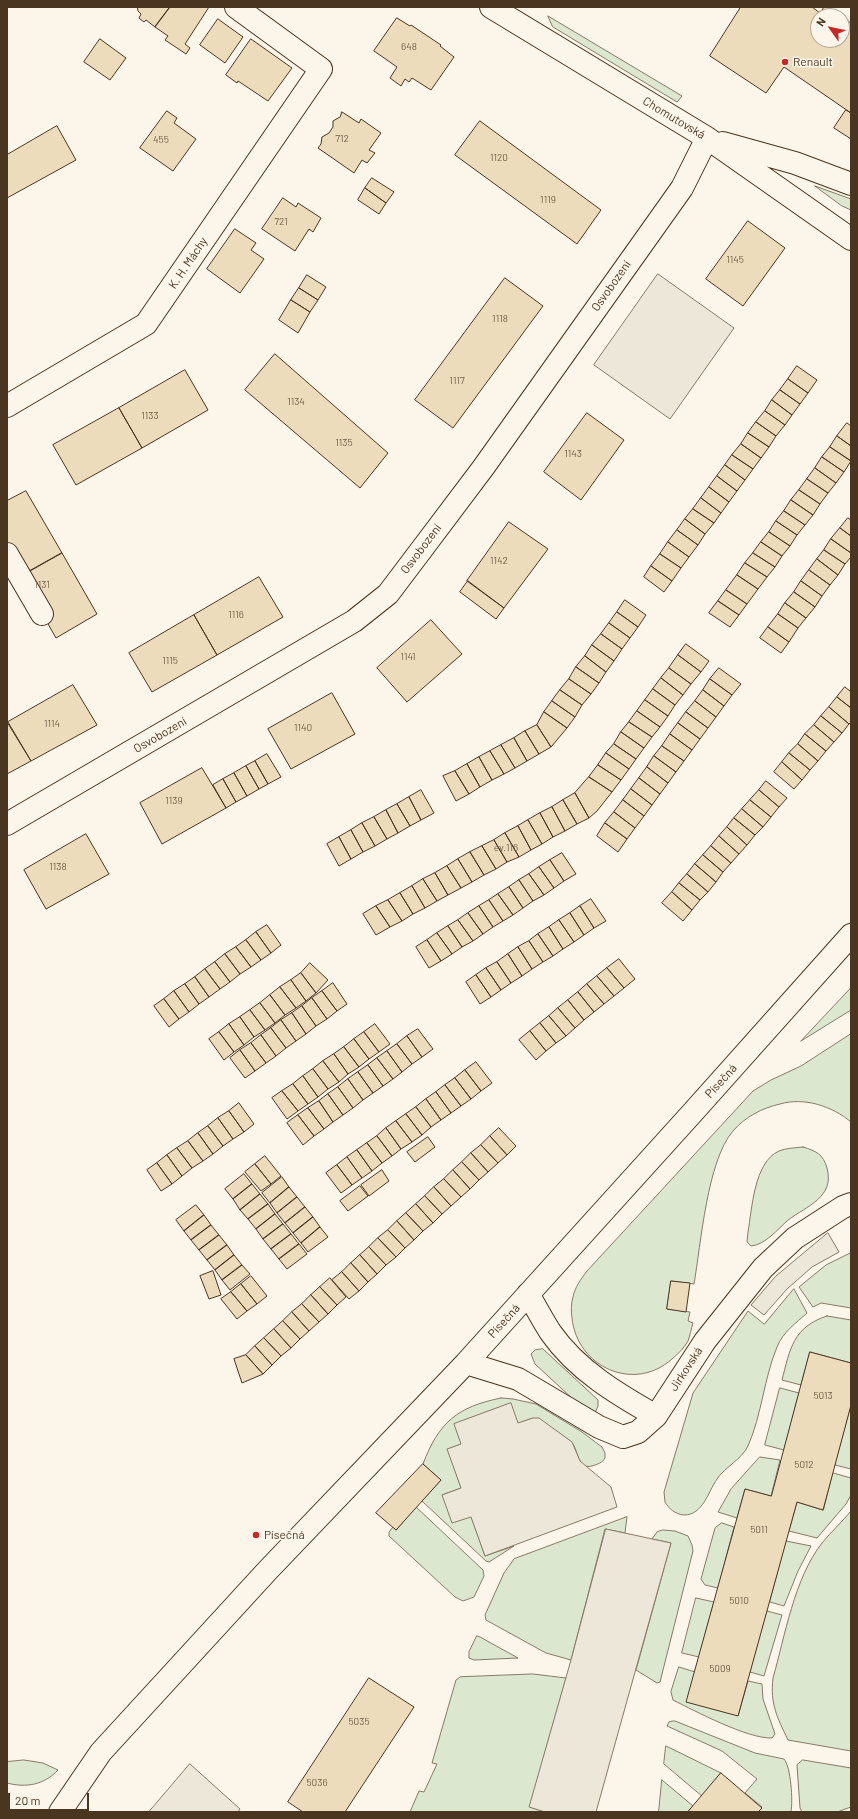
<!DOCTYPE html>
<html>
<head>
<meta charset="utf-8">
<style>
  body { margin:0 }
  #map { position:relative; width:858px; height:1819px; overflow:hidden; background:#fbf6e9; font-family:Barlow,sans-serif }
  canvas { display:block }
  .frame { position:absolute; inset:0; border:8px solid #4a3520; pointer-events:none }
  .north { position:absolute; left:810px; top:8px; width:40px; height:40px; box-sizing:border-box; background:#fbf6e9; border:1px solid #b4a999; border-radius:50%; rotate:303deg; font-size:11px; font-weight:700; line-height:16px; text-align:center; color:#4a3520 }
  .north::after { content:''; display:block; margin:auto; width:14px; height:18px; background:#c62828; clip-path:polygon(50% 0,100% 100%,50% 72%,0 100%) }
  .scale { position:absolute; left:8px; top:1793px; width:81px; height:18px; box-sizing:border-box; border:2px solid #4a3520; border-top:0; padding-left:5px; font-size:12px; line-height:14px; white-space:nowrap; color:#4a3520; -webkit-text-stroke:3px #fbf6e9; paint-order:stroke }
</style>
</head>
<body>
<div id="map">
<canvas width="858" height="1819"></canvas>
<div class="frame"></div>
<div class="north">N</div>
<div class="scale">20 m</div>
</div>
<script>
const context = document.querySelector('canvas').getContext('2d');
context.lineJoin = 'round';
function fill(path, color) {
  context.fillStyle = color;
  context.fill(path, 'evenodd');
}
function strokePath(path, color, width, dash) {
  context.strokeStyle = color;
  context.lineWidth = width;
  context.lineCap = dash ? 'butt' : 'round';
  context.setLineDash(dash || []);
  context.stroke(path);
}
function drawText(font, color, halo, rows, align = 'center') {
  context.font = font + ' Barlow,sans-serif';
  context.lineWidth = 3;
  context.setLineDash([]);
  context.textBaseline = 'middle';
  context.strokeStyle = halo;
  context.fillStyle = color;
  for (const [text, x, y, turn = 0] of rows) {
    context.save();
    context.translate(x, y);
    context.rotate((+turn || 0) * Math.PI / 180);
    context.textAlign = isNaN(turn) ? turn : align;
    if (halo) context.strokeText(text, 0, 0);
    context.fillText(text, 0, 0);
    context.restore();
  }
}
const green = new Path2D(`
  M548,16L682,96L677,102L553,27Z
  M815,186L851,199V210L842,206Z
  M851,988V1010L801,1041Z
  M851,1034V1122C832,1106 804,1097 780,1104C762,1108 745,1117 733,1131C707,1161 701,1244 694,1284L671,1281L667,1309L690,1312L688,1321L693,1323C691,1329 690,1336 688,1341C684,1348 678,1354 672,1359C634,1393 577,1367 572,1318C571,1312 571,1303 573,1297C575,1287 581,1279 587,1271L753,1091L771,1080L801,1066Z
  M803,1147C816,1151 823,1154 827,1168C835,1197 807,1206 788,1220C778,1229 765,1245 751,1246L747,1242L748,1232C752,1209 754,1162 779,1151C786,1148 795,1148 803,1147Z
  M851,1253V1308L821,1303L813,1307L799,1287L826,1265Z
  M794,1289L807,1313C796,1323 783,1332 777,1347C764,1378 762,1414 748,1446C742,1459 725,1467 717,1479C708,1492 703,1515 684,1515C675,1514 669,1509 665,1502L664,1492L693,1393L748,1311L764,1324Z
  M827,1316L851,1320V1363L810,1352L801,1385L782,1380C790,1349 793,1327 827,1316Z
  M543,1349L598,1400V1406L595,1413H588L535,1364L531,1354L535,1350Z
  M780,1388L799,1393L784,1450L765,1445Z
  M501,1398L513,1399L536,1404L582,1432L602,1447L605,1453V1458C602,1463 598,1464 592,1466C576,1470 579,1447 570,1441C559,1432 545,1425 533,1418L448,1449L461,1488L442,1495L471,1516L485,1556L514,1546L489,1562L486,1561L422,1501L441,1480L423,1464C439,1422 457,1407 501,1398Z
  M851,1405V1469L835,1465Z
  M760,1457L780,1460L771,1496L745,1489L737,1518L718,1512L731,1489Z
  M833,1473L851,1478V1495L846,1504L817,1538L789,1531L797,1502L823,1510Z
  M416,1507L483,1570L484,1576L474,1597L463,1601L455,1597L389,1536V1532L393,1527L396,1530Z
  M851,1511V1751L788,1740C777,1717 770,1704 773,1678C785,1636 794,1579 822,1543C831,1532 842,1522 851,1511Z
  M627,1517L625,1533L605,1529L571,1660L546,1653L486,1620L485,1615L504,1573L514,1559Z
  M722,1523L734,1527L718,1588L705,1585L701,1579L715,1528Z
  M663,1530L675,1531L688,1536L692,1545L693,1551L660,1682L657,1683L636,1670L671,1543L652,1539L657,1532Z
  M786,1541L811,1546L798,1571L784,1606L770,1602Z
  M696,1598L714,1602L699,1657L682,1653Z
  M767,1611L782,1615L764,1676L750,1672Z
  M477,1636L480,1637L518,1658L474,1660L469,1658V1652Z
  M679,1667L695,1672L738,1716L748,1681L762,1684L763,1699L775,1734L772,1738C748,1739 695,1711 673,1700L671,1692Z
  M533,1674L566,1678L530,1807L545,1812H410L419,1791L424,1792L437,1764L432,1763L456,1680L460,1677Z
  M675,1721L755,1753L784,1759C791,1767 793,1801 791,1812H758L762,1807L745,1793L757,1779L722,1751L667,1726L669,1722Z
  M666,1746L721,1773L703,1797L664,1764Z
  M24,1760L43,1763L58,1770C44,1785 26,1788 7,1783V1762Z
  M803,1760L851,1768V1807L837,1812H802L800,1808L797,1765Z
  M662,1780L693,1806L688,1812H659Z`);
fill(green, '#dce7d0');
strokePath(green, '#887966', 1);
const parking = new Path2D(`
  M658,274L734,328L670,419L594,365Z
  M828,1233L839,1252L812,1267L787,1289L764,1315L751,1305L775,1277Z
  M511,1403L518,1423L533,1418H539L572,1442L580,1461L611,1487L617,1507L485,1556L471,1517L452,1523L442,1495L461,1488L447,1449L461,1444L454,1424Z
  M606,1529L671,1543L596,1812H545L529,1807L571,1660Z
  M190,1764L240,1809L238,1812H149Z`);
fill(parking, '#ede7d9');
strokePath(parking, '#887966', 1);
const building = new Path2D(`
  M138,7H170L155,27L146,20L144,22L139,18L141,14L138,11Z
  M170,7H209L185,44L190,48L186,54L165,40L168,36L155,27Z
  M741,7H812L820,13L824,7H828L841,16H818V40H842V17L851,23V113L784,67L766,93L710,56Z
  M397,18L410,26L411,25L441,45L440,46L454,57L431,90L412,78L409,82L405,79L401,86L390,78L397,67L374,51Z
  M218,19L243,37L225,63L200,45Z
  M100,39L126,58L110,80L84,62Z
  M251,39L292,68L268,101L238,81L237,83L226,75Z
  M846,110L851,113V139L834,128Z
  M167,111L177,118L174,123L196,139L173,171L140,148Z
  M342,112L359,123L361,119L381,133L369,150L375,153L367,163L362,160L354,173L318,148L321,144L322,137L329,133L333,127V121L340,117Z
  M480,121L601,210L577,244L455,155Z
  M57,126L76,160L7,198V155Z
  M372,178L394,192L386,203L365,188Z
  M365,188L386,203L379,214L358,200Z
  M283,198L296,207L298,203L321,218L313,232L309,229L295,251L262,229Z
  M748,221L785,248L743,306L706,279Z
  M235,229L256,243L251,250L264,259L240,293L207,269Z
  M307,275L326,287L318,300L299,288Z
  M505,278L543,306L453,428L415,400Z
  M299,288L318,300L310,312L291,300Z
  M291,300L310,312L298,333L279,320Z
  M275,354L388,453L360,488L245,390Z
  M797,366L817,380L808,393L788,379Z
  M185,370L208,410L142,448L119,408Z
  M788,379L808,393L800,404L780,390Z
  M780,390L800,404L792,415L772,400Z
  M772,400L792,415L785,425L765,411Z
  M119,408L142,448L76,485L53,445Z
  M765,411L785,425L776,436L756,422Z
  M587,413L624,440L581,500L544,472Z
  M756,422L776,436L769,447L748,433Z
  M847,423L851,426V446L837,436Z
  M748,433L769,447L761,458L741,444Z
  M837,436L851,446V461L830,447Z
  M741,444L761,458L753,469L732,455Z
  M830,447L851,461L844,472L822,457Z
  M732,455L753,469L745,480L725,465Z
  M822,457L844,472L836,483L815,468Z
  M725,465L745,480L737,491L717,476Z
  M815,468L836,483L828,493L807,479Z
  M717,476L737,491L729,502L709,487Z
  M807,479L828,493L820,504L799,490Z
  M709,487L729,502L721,513L701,498Z
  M799,490L820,504L813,515L791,500Z
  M26,491L62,553L21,576L7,552V501Z
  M701,498L721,513L714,523L693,509Z
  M791,500L813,515L805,525L784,511Z
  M693,509L714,523L705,534L685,519Z
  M784,511L805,525L797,535L776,521Z
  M848,518L851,520V536L840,528Z
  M685,519L705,534L698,545L677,530Z
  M776,521L797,535L790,546L769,532Z
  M509,522L548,549L504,608L467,581Z
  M840,528L851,536V553L831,539Z
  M677,530L698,545L689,557L668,542Z
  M769,532L790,546L782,556L761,542Z
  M831,539L851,553V557L845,564L824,550Z
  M668,542L689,557L681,568L660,554Z
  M761,542L782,556L775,567L753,553Z
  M824,550L845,564L838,575L817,559Z
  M62,553L97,614L56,638L21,576Z
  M753,553L775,567L767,577L745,563Z
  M660,554L681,568L672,581L651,566Z
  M817,559L838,575L830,585L809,570Z
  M745,563L767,577L758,589L737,575Z
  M651,566L672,581L664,592L644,577Z
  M809,570L830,585L822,596L801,581Z
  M737,575L758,589L747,604L726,590Z
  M259,577L283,617L217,655L194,615Z
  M468,581L504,608L496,619L460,592Z
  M801,581L822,596L815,607L794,592Z
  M726,590L747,604L739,615L718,601Z
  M794,592L815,607L806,618L785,603Z
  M625,600L646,615L638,627L617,612Z
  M718,601L739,615L730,627L709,613Z
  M785,603L806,618L798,628L778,614Z
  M617,612L638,627L630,638L609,623Z
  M778,614L798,628L789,642L768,627Z
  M194,615L217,655L152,692L129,653Z
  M431,620L462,654L407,702L377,668Z
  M609,623L630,638L622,649L601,634Z
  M768,627L789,642L781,653L760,638Z
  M601,634L622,649L614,661L592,645Z
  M686,644L709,661L701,672L678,655Z
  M592,645L614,661L606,672L585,656Z
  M678,655L701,672L691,684L669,668Z
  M585,656L606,672L599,683L576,667Z
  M576,667L599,683L591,694L569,679Z
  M669,668L691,684L683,695L661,678Z
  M719,668L741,684L732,695L710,679Z
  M661,678L683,695L675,705L653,689Z
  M569,679L591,694L582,705L560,690Z
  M710,679L732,695L724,706L703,690Z
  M73,685L97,725L31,761L8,722Z
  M845,687L851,692V708L837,697Z
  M653,689L675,705L668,716L645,700Z
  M560,690L582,705L575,717L552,701Z
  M703,690L724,706L716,717L695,701Z
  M332,693L355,734L291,769L268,729Z
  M837,697L851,708V722L849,724L829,707Z
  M645,700L668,716L660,727L637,711Z
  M552,701L575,717L567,728L544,712Z
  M695,701L716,717L708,728L686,712Z
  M829,707L849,724L842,733L821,716Z
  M637,711L660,727L652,737L629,722Z
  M544,712L567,728L551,747L537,725Z
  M686,712L708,728L700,739L678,723Z
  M821,716L842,733L834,742L814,725Z
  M7,722L31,761L7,774Z
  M629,722L652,737L644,748L621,732Z
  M678,723L700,739L692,750L670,734Z
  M537,725L551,747L539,754L525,731Z
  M814,725L834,742L826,751L805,734Z
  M525,731L539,754L527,761L514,738Z
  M621,732L644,748L636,759L614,744Z
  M670,734L692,750L684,761L662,746Z
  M805,734L826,751L818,761L798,744Z
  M514,738L527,761L515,768L501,745Z
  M614,744L636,759L629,769L606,753Z
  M798,744L818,761L810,770L789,753Z
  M501,745L515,768L504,774L490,751Z
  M662,746L684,761L676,772L654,756Z
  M490,751L504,774L492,780L479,757Z
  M606,753L629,769L621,780L598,765Z
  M789,753L810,770L802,780L782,762Z
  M267,754L281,777L268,784L255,761Z
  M654,756L676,772L668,783L647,767Z
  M479,757L492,780L480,787L467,764Z
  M255,761L268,784L259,789L246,766Z
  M782,762L802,780L794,789L774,772Z
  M467,764L480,787L469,794L455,771Z
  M598,765L621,780L612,792L589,777Z
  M246,766L259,789L247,796L234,773Z
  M647,767L668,783L660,794L639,778Z
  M202,768L226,808L162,844L140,803Z
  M455,771L469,794L456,801L443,776Z
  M234,773L247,796L236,802L223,779Z
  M589,777L612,792L597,811L589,818L575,793Z
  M639,778L660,794L652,805L631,789Z
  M223,779L236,802L226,808L213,785Z
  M766,781L787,798L779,807L759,790Z
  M631,789L652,805L644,816L623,800Z
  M421,790L434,813L421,820L409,797Z
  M759,790L779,807L771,817L750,800Z
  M575,793L589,818L577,824L563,800Z
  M409,797L421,820L410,826L397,804Z
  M563,800L577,824L565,831L552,807Z
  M623,800L644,816L635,828L614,812Z
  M750,800L771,817L763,827L742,809Z
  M397,804L410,826L398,833L386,810Z
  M552,807L565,831L553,837L540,813Z
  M742,809L763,827L755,835L734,818Z
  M386,810L398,833L387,839L374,817Z
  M614,812L635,828L627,839L605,823Z
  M540,813L553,837L542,844L528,820Z
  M374,817L387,839L375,846L362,823Z
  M734,818L755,835L747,845L727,827Z
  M528,820L542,844L531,850L518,826Z
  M362,823L375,846L363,852L351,830Z
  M605,823L627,839L618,852L597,836Z
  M518,826L531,850L519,857L505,833Z
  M727,827L747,845L739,854L719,836Z
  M351,830L363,852L351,859L339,837Z
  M505,833L519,857L507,862L494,840Z
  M86,834L109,874L46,909L24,870Z
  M719,836L739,854L731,863L711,846Z
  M339,837L351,859L339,866L327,844Z
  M494,840L507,862L496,869L482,846Z
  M482,846L496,869L484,875L470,852Z
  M711,846L731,863L723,872L703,855Z
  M470,852L484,875L472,882L458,859Z
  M562,853L576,874L564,881L550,860Z
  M703,855L723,872L716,882L695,864Z
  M458,859L472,882L461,888L447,866Z
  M550,860L564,881L554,888L539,867Z
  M695,864L716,882L708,892L687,874Z
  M447,866L461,888L448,895L435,873Z
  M539,867L554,888L544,895L529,874Z
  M435,873L448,895L437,901L423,879Z
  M529,874L544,895L533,901L519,880Z
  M687,874L708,892L700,900L679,883Z
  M423,879L437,901L425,908L412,886Z
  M519,880L533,901L523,908L509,887Z
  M679,883L700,900L692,910L672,892Z
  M412,886L425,908L413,914L400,893Z
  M509,887L523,908L513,915L498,894Z
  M672,892L692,910L683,921L662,903Z
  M400,893L413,914L402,921L388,900Z
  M498,894L513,915L503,921L489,900Z
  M591,899L606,921L594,928L580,906Z
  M388,900L402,921L390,927L376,906Z
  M489,900L503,921L493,927L479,906Z
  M376,906L390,927L376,935L363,914Z
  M479,906L493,927L483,934L468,913Z
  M580,906L594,928L584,935L570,913Z
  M468,913L483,934L473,941L458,920Z
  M570,913L584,935L574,942L559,920Z
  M458,920L473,941L462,947L448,926Z
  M559,920L574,942L563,949L549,927Z
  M267,925L281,945L271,953L256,932Z
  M448,926L462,947L452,954L437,933Z
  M549,927L563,949L553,956L538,934Z
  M256,932L271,953L261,960L246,940Z
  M437,933L452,954L441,961L427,940Z
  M538,934L553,956L543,962L529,941Z
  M246,940L261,960L251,967L236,947Z
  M427,940L441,961L429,968L416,947Z
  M529,941L543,962L532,969L518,947Z
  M236,947L251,967L240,974L225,954Z
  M518,947L532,969L522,976L508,954Z
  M225,954L240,974L230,982L215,962Z
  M508,954L522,976L511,983L497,962Z
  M619,959L635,979L624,988L607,968Z
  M215,962L230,982L220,989L205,969Z
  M497,962L511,983L501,990L486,968Z
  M310,963L328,980L316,993L301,973Z
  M486,968L501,990L491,997L476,975Z
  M607,968L624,988L614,996L597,976Z
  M205,969L220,989L209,997L195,977Z
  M301,973L316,993L306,1001L291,980Z
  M476,975L491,997L480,1004L466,982Z
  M597,976L614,996L604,1004L587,984Z
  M195,977L209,997L199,1004L185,984Z
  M291,980L306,1001L296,1008L280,987Z
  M333,983L347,1004L337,1011L322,991Z
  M185,984L199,1004L189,1012L174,991Z
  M587,984L604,1004L594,1012L578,992Z
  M280,987L296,1008L285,1015L270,995Z
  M174,991L189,1012L179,1019L164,999Z
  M322,991L337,1011L327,1019L312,998Z
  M578,992L594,1012L584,1020L568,1000Z
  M270,995L285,1015L275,1023L260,1003Z
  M312,998L327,1019L316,1026L302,1006Z
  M164,999L179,1019L169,1027L154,1006Z
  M568,1000L584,1020L575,1028L558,1008Z
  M260,1003L275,1023L265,1030L250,1010Z
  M302,1006L316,1026L306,1034L292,1013Z
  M558,1008L575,1028L566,1036L549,1016Z
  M250,1010L265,1030L254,1037L240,1017Z
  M292,1013L306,1034L296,1041L281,1020Z
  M549,1016L566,1036L556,1043L540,1023Z
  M240,1017L254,1037L244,1045L229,1024Z
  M281,1020L296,1041L286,1048L271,1028Z
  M540,1023L556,1043L546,1051L530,1031Z
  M229,1024L244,1045L234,1052L219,1032Z
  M375,1024L390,1044L379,1052L364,1032Z
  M271,1028L286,1048L276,1056L261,1035Z
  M418,1029L433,1049L422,1057L407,1036Z
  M530,1031L546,1051L536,1060L519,1040Z
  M219,1032L234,1052L224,1060L209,1039Z
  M364,1032L379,1052L369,1059L354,1039Z
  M261,1035L276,1056L266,1063L251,1043Z
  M407,1036L422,1057L412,1064L397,1044Z
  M354,1039L369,1059L359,1067L344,1047Z
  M251,1043L266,1063L255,1071L240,1050Z
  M397,1044L412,1064L402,1072L387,1051Z
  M344,1047L359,1067L348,1074L334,1054Z
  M240,1050L255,1071L245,1078L230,1058Z
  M387,1051L402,1072L393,1079L377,1058Z
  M334,1054L348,1074L339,1082L323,1061Z
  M377,1058L393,1079L383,1086L368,1065Z
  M323,1061L339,1082L328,1089L313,1069Z
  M476,1062L492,1083L481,1091L465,1070Z
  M368,1065L383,1086L373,1093L358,1072Z
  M313,1069L328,1089L318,1097L303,1076Z
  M465,1070L481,1091L471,1099L455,1078Z
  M358,1072L373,1093L363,1100L348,1079Z
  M303,1076L318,1097L308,1104L293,1084Z
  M455,1078L471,1099L461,1106L445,1085Z
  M348,1079L363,1100L353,1108L338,1087Z
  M293,1084L308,1104L298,1111L282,1091Z
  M445,1085L461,1106L451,1113L436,1092Z
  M338,1087L353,1108L343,1115L328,1094Z
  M282,1091L298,1111L287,1119L272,1098Z
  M436,1092L451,1113L441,1120L426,1099Z
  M328,1094L343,1115L333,1122L319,1101Z
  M426,1099L441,1120L431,1127L416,1107Z
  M319,1101L333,1122L324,1129L308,1108Z
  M239,1103L254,1124L244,1132L229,1111Z
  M416,1107L431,1127L422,1135L406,1114Z
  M308,1108L324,1129L314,1136L298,1115Z
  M229,1111L244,1132L233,1139L218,1118Z
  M406,1114L422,1135L412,1142L396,1121Z
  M298,1115L314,1136L303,1145L287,1123Z
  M218,1118L233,1139L223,1146L208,1126Z
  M396,1121L412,1142L401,1149L386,1128Z
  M208,1126L223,1146L213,1154L198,1133Z
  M386,1128L401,1149L392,1156L377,1136Z
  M499,1128L516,1146L507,1155L490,1136Z
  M198,1133L213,1154L203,1161L188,1141Z
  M377,1136L392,1156L382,1163L367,1143Z
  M490,1136L507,1155L498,1163L481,1145Z
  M428,1137L435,1147L415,1162L407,1152Z
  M188,1141L203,1161L192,1168L177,1148Z
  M367,1143L382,1163L372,1171L357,1150Z
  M481,1145L498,1163L488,1172L471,1153Z
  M177,1148L192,1168L182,1176L167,1155Z
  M357,1150L372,1171L362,1178L347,1157Z
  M471,1153L488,1172L479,1180L462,1162Z
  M167,1155L182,1176L172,1184L157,1163Z
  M265,1156L281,1176L271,1184L255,1164Z
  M347,1157L362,1178L352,1185L337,1165Z
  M462,1162L479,1180L470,1189L453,1170Z
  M157,1163L172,1184L161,1191L147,1170Z
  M255,1164L271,1184L261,1191L245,1172Z
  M337,1165L352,1185L341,1193L326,1173Z
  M382,1170L389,1181L369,1196L361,1185Z
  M453,1170L470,1189L461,1197L444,1179Z
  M244,1174L252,1184L233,1199L225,1189Z
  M282,1177L289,1187L270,1203L262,1193Z
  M444,1179L461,1197L451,1206L434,1187Z
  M252,1184L260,1194L240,1210L233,1199Z
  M360,1186L368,1196L348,1211L340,1201Z
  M289,1187L297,1197L277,1213L270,1203Z
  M434,1187L451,1206L442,1214L425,1196Z
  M260,1194L268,1204L248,1219L240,1210Z
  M425,1196L442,1214L433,1223L416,1204Z
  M297,1197L305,1207L285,1223L277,1213Z
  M268,1204L275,1214L256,1229L248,1219Z
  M416,1204L433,1223L423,1231L406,1213Z
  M196,1205L204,1215L184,1231L176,1220Z
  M305,1207L313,1217L293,1233L285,1223Z
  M406,1213L423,1231L414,1240L397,1221Z
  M275,1214L283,1224L263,1239L256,1229Z
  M204,1215L211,1225L191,1240L184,1231Z
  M313,1217L320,1227L301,1243L293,1233Z
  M397,1221L414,1240L405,1248L388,1230Z
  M283,1224L291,1234L271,1249L263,1239Z
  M211,1225L219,1235L199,1250L191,1240Z
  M320,1227L328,1237L308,1252L301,1243Z
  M388,1230L405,1248L396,1257L378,1238Z
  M291,1234L299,1244L279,1259L271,1249Z
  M219,1235L227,1245L207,1260L199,1250Z
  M378,1238L396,1257L386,1265L369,1247Z
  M299,1244L307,1254L287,1269L279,1259Z
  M227,1245L234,1255L215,1270L207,1260Z
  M369,1247L386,1265L377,1274L360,1255Z
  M234,1255L242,1265L222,1280L215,1270Z
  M360,1255L377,1274L368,1282L351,1263Z
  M351,1263L368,1282L359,1291L342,1272Z
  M242,1265L250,1274L230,1290L222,1280Z
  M213,1271L221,1295L209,1299L200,1276Z
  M342,1272L359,1291L349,1299L332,1280Z
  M251,1276L267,1296L257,1304L241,1284Z
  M330,1278L346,1297L337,1305L320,1287Z
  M671,1281L690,1283L686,1312L667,1309Z
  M241,1284L257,1304L247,1311L231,1292Z
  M320,1287L337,1305L328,1314L311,1295Z
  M231,1292L247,1311L237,1319L221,1299Z
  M311,1295L328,1314L319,1322L302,1304Z
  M302,1304L319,1322L309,1331L292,1312Z
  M292,1312L309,1331L300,1339L283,1321Z
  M283,1321L300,1339L291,1348L274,1329Z
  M274,1329L291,1348L281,1356L264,1338Z
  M264,1338L281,1356L272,1365L255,1346Z
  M255,1346L272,1365L263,1374L246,1355Z
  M810,1352L851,1363V1405L823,1510L797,1502L738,1716L686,1702L745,1489L771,1496Z
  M246,1355L263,1374L242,1383L234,1359Z
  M423,1464L441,1480L396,1530L376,1513Z
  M369,1678L414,1707L345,1812H303L288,1802Z
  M721,1773L762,1808L758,1812H688Z`);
fill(building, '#ecdcbc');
strokePath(building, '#4a3520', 1);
const minor = new Path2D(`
  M491,7L707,138L851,239
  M723,143L795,163L851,184
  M7,406L146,324L321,69L236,7
  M7,554L42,614
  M7,824L354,621L388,594L422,549L483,468L682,188L707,138
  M528,1294C536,1307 543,1321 551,1333C577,1370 617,1394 656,1416
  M466,1363L518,1379L599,1427L623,1437L638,1432L656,1416L705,1341L763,1268L795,1238L843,1207L851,1204
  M60,1812L101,1752L268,1570L466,1363L694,1111L851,935`);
strokePath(minor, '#4a3520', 24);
strokePath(minor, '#fbf6e9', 22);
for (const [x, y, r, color] of [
  [785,62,4,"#c62828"],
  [256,1535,4,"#c62828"]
]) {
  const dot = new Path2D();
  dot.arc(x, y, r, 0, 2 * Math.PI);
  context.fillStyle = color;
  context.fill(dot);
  strokePath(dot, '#fbf6e9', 1.5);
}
drawText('10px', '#725f47', null, [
  ["648",409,47],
  ["712",342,139],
  ["455",161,140],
  ["1120",499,158],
  ["1119",548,200],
  ["721",281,222],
  ["1145",735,260],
  ["1118",500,319],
  ["1117",457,381],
  ["1134",296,402],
  ["1133",150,416],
  ["1135",344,443],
  ["1143",573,454],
  ["1142",499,561],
  ["1131",42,585],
  ["1116",236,615],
  ["1141",408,657],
  ["1115",170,661],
  ["1114",52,724],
  ["1140",303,728],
  ["1139",174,801],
  ["ev.116",506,848],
  ["1138",58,867],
  ["5013",823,1396],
  ["5012",804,1465],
  ["5011",759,1530],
  ["5010",739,1601],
  ["5009",720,1669],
  ["5035",359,1722],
  ["5036",317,1783]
]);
drawText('12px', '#4a3520', '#fbf6e9', [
  ["Renault",793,62],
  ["Písečná",264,1535]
], 'left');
drawText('12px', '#4a3520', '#fbf6e9', [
  ["Chomutovská",674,118,31],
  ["K. H. Máchy",188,263,-56],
  ["Osvobození",611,286,-55],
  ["Osvobození",421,549,-53],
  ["Osvobození",160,735,-30],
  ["Písečná",721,1081,-48],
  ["Písečná",504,1321,-48],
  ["Jirkovská",686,1369,-57]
]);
</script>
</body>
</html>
